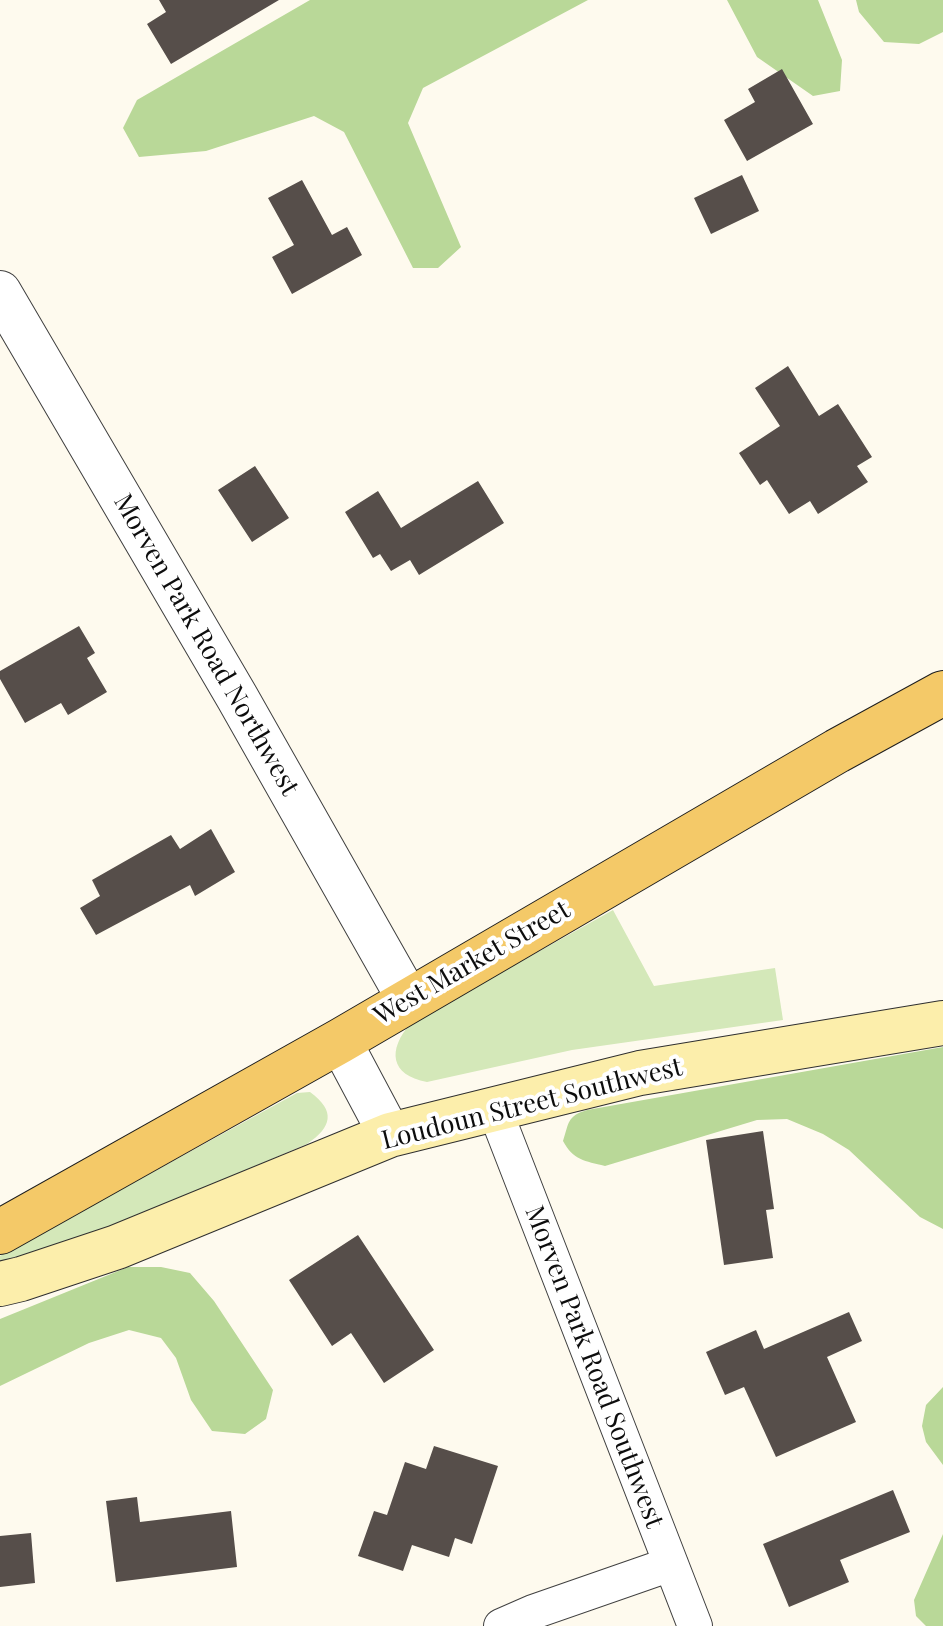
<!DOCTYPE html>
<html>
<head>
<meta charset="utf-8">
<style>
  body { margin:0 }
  canvas { display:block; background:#fefaee }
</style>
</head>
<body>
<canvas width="943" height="1626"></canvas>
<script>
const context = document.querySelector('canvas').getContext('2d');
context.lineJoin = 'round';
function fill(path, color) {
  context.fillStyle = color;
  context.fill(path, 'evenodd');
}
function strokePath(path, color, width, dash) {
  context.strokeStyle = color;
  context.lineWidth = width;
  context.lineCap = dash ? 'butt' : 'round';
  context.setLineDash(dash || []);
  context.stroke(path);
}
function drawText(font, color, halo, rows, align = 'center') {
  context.font = font + ' "Playfair Display",serif';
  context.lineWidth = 8;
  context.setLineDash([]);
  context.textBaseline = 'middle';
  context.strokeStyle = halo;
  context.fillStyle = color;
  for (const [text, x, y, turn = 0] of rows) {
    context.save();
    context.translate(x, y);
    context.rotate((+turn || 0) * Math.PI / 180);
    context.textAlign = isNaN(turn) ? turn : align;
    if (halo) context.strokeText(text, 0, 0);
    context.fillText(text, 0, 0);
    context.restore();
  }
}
fill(new Path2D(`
  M613,910L654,986L775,968L783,1020L572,1050L427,1082C390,1075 387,1050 411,1023Z
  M310,1092C336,1111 332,1127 307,1144L100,1232L0,1262V1256L297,1093Z`), '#d4e8b9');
fill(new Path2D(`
  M310,0H588L423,88L408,123L461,247L438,268H413L344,132L314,116L206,151L139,157L123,128L137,100Z
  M727,0H818L842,60L840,91L813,96L757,57Z
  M856,0H943V32L919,44L884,42L859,12Z
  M943,1047V1229L920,1217L849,1150L823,1134L787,1119L757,1120L605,1166C585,1161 573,1160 563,1141C569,1123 567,1116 587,1110Z
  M128,1267H161L190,1273L214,1301L273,1390L266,1419L245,1434L212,1431L191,1400L176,1358L161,1338L129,1330L89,1343L0,1386V1319Z
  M943,1387V1465L926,1442L922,1426L926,1405Z
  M943,1534V1626H926L916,1616L914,1600Z`), '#b9d898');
fill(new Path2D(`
  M159,0H279L171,64L147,24L166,12Z
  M782,69L813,124L747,161L724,120L755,102L748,89Z
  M742,175L759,211L711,234L694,198Z
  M302,180L332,235L347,227L362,255L292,294L272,257L294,245L268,198Z
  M788,366L819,416L838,404L872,457L857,466L868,482L818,514L810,501L789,514L767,480L760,485L739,453L780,426L755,388Z
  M255,466L289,518L252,542L218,490Z
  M478,481L504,523L419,575L410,560L391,571L380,554L373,558L345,512L378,491L401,528Z
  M79,626L95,653L87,658L107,692L68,715L61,703L25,723L0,679V671Z
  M211,829L235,872L195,896L190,885L96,935L80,908L100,896L92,880L171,835L180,849Z
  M763,1131L774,1209L766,1210L773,1258L724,1265L706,1140Z
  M358,1235L434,1350L384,1383L351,1333L332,1346L289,1280Z
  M849,1312L862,1341L827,1357L856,1422L776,1457L744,1387L725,1395L706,1352L756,1330L764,1349Z
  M434,1446L498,1466L472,1544L455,1538L449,1557L412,1545L403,1571L358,1556L374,1511L387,1515L405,1462L426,1469Z
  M893,1490L910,1532L840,1560L849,1582L789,1607L763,1544Z
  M137,1497L140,1522L231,1511L237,1567L116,1582L106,1501Z
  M31,1533L35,1583L0,1587V1536Z`), '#564e4a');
const minor = new Path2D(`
  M494,1108L695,1626
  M501,1626L533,1612L671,1564`);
const tertiary = new Path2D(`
  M0,292L237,697L408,999
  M340,1041L390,1135`);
const secondary = new Path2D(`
  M0,1284L21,1279L117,1247L390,1135L640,1073L943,1023`);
const primary = new Path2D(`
  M0,1232L340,1041L837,751L943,693`);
strokePath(minor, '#404040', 36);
strokePath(tertiary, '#404040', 44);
strokePath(secondary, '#2f2f2f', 46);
strokePath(primary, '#1e1e1e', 46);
strokePath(minor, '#fff', 34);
strokePath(tertiary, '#fff', 42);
strokePath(secondary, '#fceeab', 44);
strokePath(primary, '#f4c968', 44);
drawText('26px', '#0d0d0d', '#fff', [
  ["Morven Park Road Northwest",206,645,60],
  ["West Market Street",472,963,-30],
  ["Loudoun Street Southwest",532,1104,-14],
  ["Morven Park Road Southwest",594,1367,69]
]);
</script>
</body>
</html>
